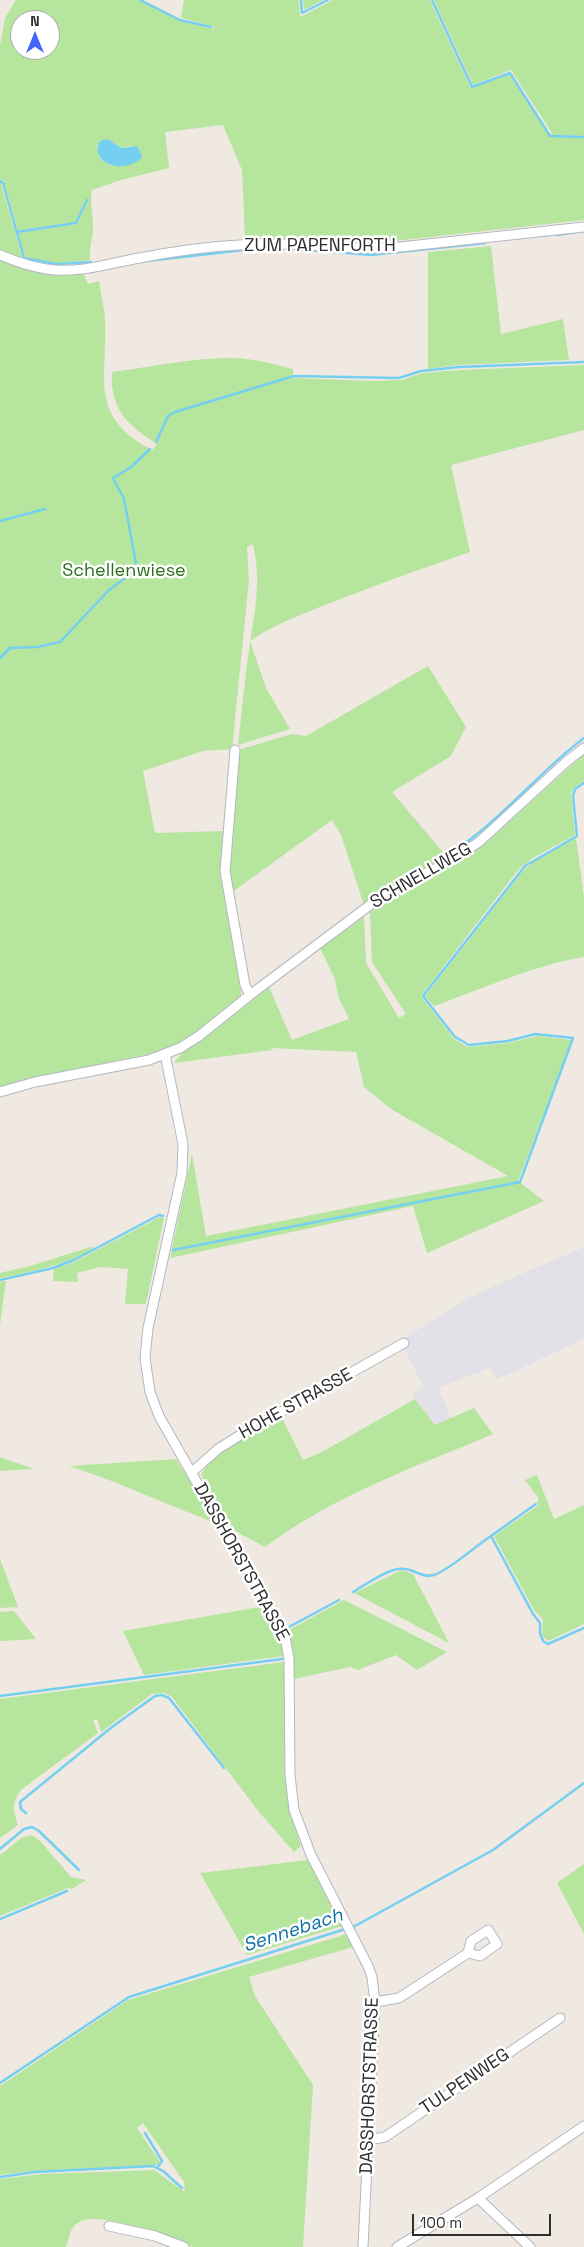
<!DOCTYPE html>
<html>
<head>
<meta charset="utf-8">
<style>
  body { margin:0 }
  #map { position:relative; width:584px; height:2247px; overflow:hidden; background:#efe9e1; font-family:"Space Grotesk",sans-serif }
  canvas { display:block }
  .north { position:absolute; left:10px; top:10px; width:50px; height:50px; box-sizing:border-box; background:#fff; border:1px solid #ababab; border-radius:50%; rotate:0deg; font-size:14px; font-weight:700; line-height:20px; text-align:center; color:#2e2e2e }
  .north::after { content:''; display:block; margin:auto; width:18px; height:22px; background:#4264fb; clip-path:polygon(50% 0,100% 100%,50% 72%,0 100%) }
  .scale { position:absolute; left:412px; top:2214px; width:139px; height:22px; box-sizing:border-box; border:2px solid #2e2e2e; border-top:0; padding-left:6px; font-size:15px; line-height:18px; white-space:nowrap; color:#2e2e2e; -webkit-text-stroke:4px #fff; paint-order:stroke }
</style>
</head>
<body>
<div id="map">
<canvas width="584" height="2247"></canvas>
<div class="north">N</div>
<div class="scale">100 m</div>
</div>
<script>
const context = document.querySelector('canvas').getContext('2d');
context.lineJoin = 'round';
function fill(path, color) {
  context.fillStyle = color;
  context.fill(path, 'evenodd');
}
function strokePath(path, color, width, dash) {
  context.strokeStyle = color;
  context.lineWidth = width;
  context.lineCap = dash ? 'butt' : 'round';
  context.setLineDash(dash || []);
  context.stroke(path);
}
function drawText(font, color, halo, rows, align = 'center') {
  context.font = font + ' "Space Grotesk",sans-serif';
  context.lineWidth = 5;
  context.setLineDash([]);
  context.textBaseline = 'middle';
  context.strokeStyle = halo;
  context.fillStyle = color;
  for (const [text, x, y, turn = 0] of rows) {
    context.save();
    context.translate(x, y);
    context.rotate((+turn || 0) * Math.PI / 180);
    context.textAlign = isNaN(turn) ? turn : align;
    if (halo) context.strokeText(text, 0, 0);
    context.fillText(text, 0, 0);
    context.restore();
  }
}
fill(new Path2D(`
  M584,1247V1339L496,1380L490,1368L438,1388L451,1418L435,1426L412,1394L424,1387L400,1341L459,1303L498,1284Z`), '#e3e1e8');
fill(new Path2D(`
  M16,0H138L180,21L213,29V26L181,18L184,0H299L300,17L333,0H430L471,89L508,74L511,75L550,137L584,138V220L385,242L265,237L245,239L242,170L223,125L165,132L169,168L121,180L92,190C89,204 94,217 93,231C92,241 89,249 90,260L55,263L25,257L18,233L77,224L88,200L86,199L76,222L18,231L4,182L0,179V45L5,18ZM20,20H50V50H20ZM107,139L122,148L132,146L140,160L119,166L100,159L97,146Z
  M303,0H323L304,10Z
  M434,0H584V136L551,135L552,133L511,70L473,85Z
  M0,182L1,183L23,260L0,251Z
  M491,246L501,334L563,319L569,360L458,365L428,369V252Z
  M0,259L18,266L55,275L83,273L88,284L99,281C101,295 105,310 105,323C107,382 89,416 152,450L157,444C127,425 110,409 112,372C152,367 195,357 235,358C255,359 274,364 293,369V378L370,381L402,380L422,373L459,370L584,365V430L451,465L470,552C423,568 376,585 330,603C303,614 274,624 250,641L266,688L290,729L238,745C242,711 245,676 250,642C256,607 261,579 253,544L247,547L249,580L232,749L203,751L143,771L155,833L224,831L222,871L241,984V996C215,1017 190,1040 158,1052L32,1078L0,1088Z
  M428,666L466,727L451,756L392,792L447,857L364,905L341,835L332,820L231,893L228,871L238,750L292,734L306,736Z
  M584,754V781L574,788L571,794L575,835L531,859L518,870L421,996L454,1039L468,1047L508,1043L537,1036L572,1040L518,1181L544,1201L427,1253L413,1206L170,1258L192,1154L206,1236L508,1176L391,1109L364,1087L356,1052L271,1048L272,1050L174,1063L182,1053L202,1040L269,987L292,1040L349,1019L338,996L335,979L320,948L364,916L366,963L399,1018L406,1014L372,962L370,912L482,846Z
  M576,838L584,897V957C533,965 483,989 434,1006L425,996L522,872L533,862Z
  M160,1217L164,1218L146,1304H125L128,1269L100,1267L77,1273L78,1282L53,1281L54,1269L74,1262Z
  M94,1246C82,1262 21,1274 0,1278V1273L30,1266Z
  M6,1281L0,1325V1282Z
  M415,1399L435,1425L474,1408L493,1434C415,1467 333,1496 265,1547L233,1530L201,1475C216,1447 254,1431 281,1416L303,1460L322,1452Z
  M0,1457L34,1469L0,1471Z
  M176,1459L217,1524L104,1478L69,1466Z
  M537,1475L554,1519L584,1505V1624L548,1641L542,1635L543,1619L535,1612L494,1536L539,1505L537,1501L539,1499L525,1480Z
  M0,1559L18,1607L0,1608Z
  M402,1570L413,1574L449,1643L354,1593Z
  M344,1600L447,1652L417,1670L396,1655L358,1670L350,1667L294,1679C294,1662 295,1646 287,1631Z
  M259,1607L280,1638L284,1656L144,1675L123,1631Z
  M14,1611L36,1639L0,1641V1612Z
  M284,1662L285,1778L290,1813L301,1846L294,1852L259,1812L172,1697L165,1693L152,1694L101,1732L97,1719L93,1720L98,1733L22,1789C11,1802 13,1809 18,1825L0,1838V1699Z
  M32,1835L41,1842L71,1877L86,1880L72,1889L68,1888L0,1916V1855L23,1837Z
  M309,1860L342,1926L247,1955L200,1873Z
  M584,1864V1934L557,1883Z
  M347,1934L353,1947L249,1977L255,1996L313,2085L303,2247H193L145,2231L144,2229C127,2225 89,2211 75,2225C70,2230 68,2241 66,2247H0V2179L42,2174L154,2170L185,2192L184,2182L143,2123L137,2128L160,2162L157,2165L35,2171L0,2175V2086L128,2000Z`), '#b6e59e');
fill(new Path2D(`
  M107,139L122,148L137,146L142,156L140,160C135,162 130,165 125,166C110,168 91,159 100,141Z`), '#75cff0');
strokePath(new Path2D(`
  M140,0L180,20L211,27
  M301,0L302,13L328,0
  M432,0L472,87L510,73L550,136L584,137
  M0,181L3,183L24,258L56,264L91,262
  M17,232L76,223L87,200
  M557,235L583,231
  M138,262L253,249L284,248L371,255L485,243
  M156,442L168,416L175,412L294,376L399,378L421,371L459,367L584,362
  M0,521L45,509
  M0,658L10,648L37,647L60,642L109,590L137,569L124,499L113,478L131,467L150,449
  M446,856C499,824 535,775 584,738
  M173,1250L520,1182L573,1038L535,1034L508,1041L469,1045L455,1037L423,996L525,866L577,836L573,796L575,789L584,783
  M0,1280L53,1268L74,1260L159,1215L163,1216
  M491,1536L536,1504
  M353,1592C365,1585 391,1566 405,1569C415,1570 423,1578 434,1575C448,1571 477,1545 491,1536L533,1614L540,1623V1633L543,1641L548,1644L584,1628
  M287,1628L339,1600
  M0,1696L282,1659
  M26,1813L21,1809L20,1802L112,1727L155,1696L162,1695L169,1698L224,1768
  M0,1849L24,1829L32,1827L39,1831L79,1870
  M0,1919L67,1891
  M0,2083L129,1997L355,1926L493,1850L584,1783
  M145,2133L162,2161L157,2168
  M0,2177L35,2172L153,2166L163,2171L182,2188`), '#75cff0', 2.5);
const street = new Path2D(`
  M0,255C17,262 36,269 55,270C82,272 108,264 134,259C173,251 214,246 254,244C300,242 345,250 391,248L584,227
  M235,750L225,871L245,985L250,995
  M165,1054L183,1144L182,1173L148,1328L145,1358L150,1392L159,1416L285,1637L289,1659L290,1775L294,1810L311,1855L368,1966L372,1977L375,2002L363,2247
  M0,1092L35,1082L149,1060L180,1048L199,1036L250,995L374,902L449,861L479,842L566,762L584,748
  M192,1472L218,1449L245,1432L404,1343
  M375,2002L399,1998L468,1953L480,1956L497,1944L488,1930L471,1941L468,1953
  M368,2140L385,2137L560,2018
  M478,2198L530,2247
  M109,2226L155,2236L184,2247
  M397,2247L478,2198L584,2126`);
strokePath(street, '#b4b7c1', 11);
strokePath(street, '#fff', 9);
drawText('18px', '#2e2e2e', '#fff', [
  ["ZUM PAPENFORTH",320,246],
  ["SCHNELLWEG",421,876,-30],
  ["HOHE STRASSE",296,1404,-29],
  ["DASSHORSTSTRASSE",241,1562,61],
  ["TULPENWEG",465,2082,-34],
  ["DASSHORSTSTRASSE",370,2086,-88]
]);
drawText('18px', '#2c6e1b', '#fff', [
  ["Schellenwiese",124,571]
]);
drawText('italic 19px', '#0d6fa3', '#fff', [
  ["Sennebach",293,1931,-18]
]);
</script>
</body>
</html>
